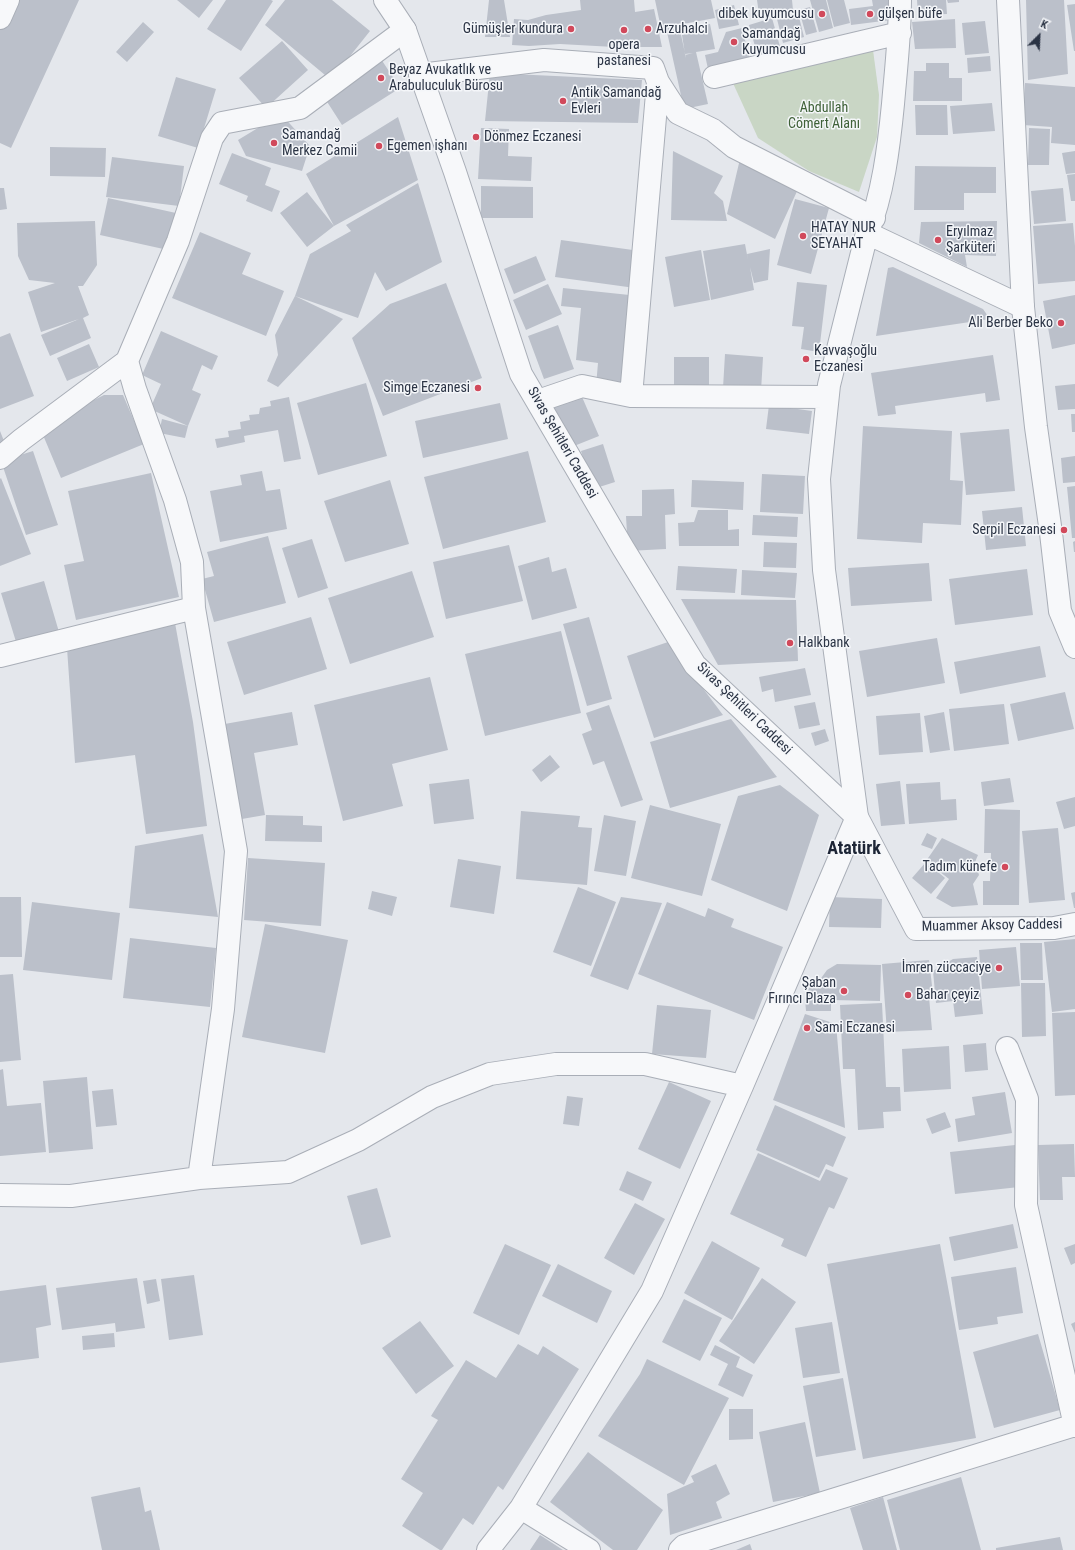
<!DOCTYPE html>
<html>
<head>
<meta charset="utf-8">
<style>
  body { margin:0 }
  #map { position:relative; width:1075px; height:1550px; overflow:hidden; background:#e4e7ec; font-family:"Roboto Condensed",sans-serif }
  canvas { display:block }
  .north { position:absolute; left:1019px; top:16px; width:40px; height:40px; -webkit-text-stroke:3px #f4f6f9; paint-order:stroke; rotate:24deg; font-size:11px; font-weight:700; line-height:16px; text-align:center; color:#2b3445 }
  .north::after { content:''; display:block; margin:auto; width:14px; height:18px; background:#2b3445; clip-path:polygon(50% 0,100% 100%,50% 72%,0 100%) }
</style>
</head>
<body>
<div id="map">
<canvas width="1075" height="1550"></canvas>
<div class="north">K</div>
</div>
<script>
const context = document.querySelector('canvas').getContext('2d');
context.lineJoin = 'round';
function fill(path, color) {
  context.fillStyle = color;
  context.fill(path, 'evenodd');
}
function strokePath(path, color, width, dash) {
  context.strokeStyle = color;
  context.lineWidth = width;
  context.lineCap = dash ? 'butt' : 'round';
  context.setLineDash(dash || []);
  context.stroke(path);
}
function drawText(font, color, halo, rows, align = 'center') {
  context.font = font + ' "Roboto Condensed",sans-serif';
  context.lineWidth = 3;
  context.setLineDash([]);
  context.textBaseline = 'middle';
  context.strokeStyle = halo;
  context.fillStyle = color;
  for (const [text, x, y, turn = 0] of rows) {
    context.save();
    context.translate(x, y);
    context.rotate((+turn || 0) * Math.PI / 180);
    context.textAlign = isNaN(turn) ? turn : align;
    if (halo) context.strokeText(text, 0, 0);
    context.fillText(text, 0, 0);
    context.restore();
  }
}
fill(new Path2D(`
  M873,50L879,95L877,137L859,192L809,171L758,138L732,81Z`), '#c9d6c5');
fill(new Path2D(`
  M13,0H79L11,148L0,143V29Z
  M177,0H213L199,18Z
  M226,0H271L273,1L241,51L207,29Z
  M285,0H332L370,31L331,80L265,25Z
  M489,0H504L510,37H485Z
  M580,0H634L635,12L654,9L662,47H614L560,44L529,46L512,45L514,19L528,20L546,15L581,10Z
  M655,0H711L715,18L683,24L685,29L680,30L686,58L685,55L693,53L685,54L682,35L689,33L688,29L710,24L715,49L696,52L708,104L684,109L667,32L662,33Z
  M757,0H792L793,10L759,14Z
  M810,0H826L833,28L819,32Z
  M827,0H844L850,23L834,27Z
  M872,0H888L891,20L851,25L849,9L873,6Z
  M917,0H946L947,14L918,15Z
  M947,0H959V2L948,3Z
  M1026,0H1064L1068,74L1028,80Z
  M1075,4V51H1074L1067,5Z
  M734,5L739,25L719,29L715,10Z
  M810,7L817,32L806,35L799,10Z
  M797,9L804,37L783,43L776,15Z
  M772,18L781,50L758,57L749,25Z
  M955,19L956,48L915,49L912,22Z
  M985,21L989,53L965,55L962,23Z
  M143,22L154,32L127,62L116,52Z
  M742,28L750,60L708,69L705,55L718,52L726,32Z
  M282,41L308,70L266,108L239,78Z
  M990,56L991,71L968,73L967,58Z
  M381,59L400,88L342,125L324,97Z
  M926,63H949V78H962V101H913L914,71H926Z
  M490,73L642,80L638,123L485,121Z
  M176,77L216,89L198,148L158,136Z
  M1025,83L1075,87V145L1051,143L1052,127L1023,125Z
  M992,103L995,131L953,134L950,106Z
  M915,105H947L948,135H916Z
  M281,114L310,146L302,171L246,156L238,140Z
  M398,117L418,180L334,226L306,174Z
  M481,128L509,129L508,156L532,157L531,181L478,179Z
  M1029,128L1050,129L1049,165H1028Z
  M50,147L106,148L105,177L50,176Z
  M673,151L723,176L714,193L723,201L727,221L671,220Z
  M1075,151V173L1066,174L1062,153Z
  M232,153L271,168L265,185L280,191L272,212L246,201L248,196L219,184Z
  M112,157L184,166L179,206L106,197Z
  M740,159L799,187L775,239L727,214Z
  M915,166L996,167V193H964V210H914Z
  M1075,174V201H1071L1067,175Z
  M418,183L442,262L386,291L375,272L358,318L295,296L343,319L278,387L267,381L278,355L275,335L295,296L310,254L351,231L346,225Z
  M481,186L533,187V218H481Z
  M0,188H4L7,209L0,210Z
  M1063,188L1066,221L1034,224L1031,191Z
  M307,192L334,226L307,247L280,213Z
  M108,198L176,213L168,250L100,235Z
  M795,199L829,208L811,274L777,265Z
  M95,221L97,265L83,286H78L89,315L83,318L91,338L50,356L41,335L79,319L41,332L28,292L55,283L29,280L18,256L17,223Z
  M997,221L996,256L965,255L967,267L919,243L921,222Z
  M1073,223L1075,246V281L1038,284L1033,226Z
  M200,232L251,253L242,274L284,291L266,336L172,298Z
  M561,240L640,251L635,288L555,277Z
  M745,244L748,260L747,254L770,249L768,280L754,283L750,267L754,290L711,300L703,251Z
  M701,250L710,300L674,307L665,257Z
  M536,256L546,280L514,294L504,269Z
  M893,267L983,309L990,319L876,336L888,268Z
  M797,282L827,285L819,352L801,349L804,327L792,326Z
  M446,283L482,378L383,416L352,338L390,304Z
  M548,284L562,314L526,330L513,300Z
  M563,288L639,296L630,394L596,386L598,363L576,360L581,308L561,306Z
  M1075,295V344L1052,349L1043,301Z
  M558,325L574,369L544,379L528,336Z
  M161,331L218,356L212,370L202,365L192,390L201,394L188,426L150,409L161,384L142,375Z
  M10,333L34,396L0,409V337Z
  M89,344L99,367L67,381L57,358Z
  M725,354L763,357L761,391L723,388Z
  M993,355L1000,400L986,402L985,393L895,406L896,414L878,416L871,373Z
  M674,357H709V390L674,389Z
  M366,383L387,456L318,475L297,403Z
  M1075,384V409L1058,410L1055,386Z
  M579,390L599,436L569,448L550,402Z
  M104,395H123L144,444L61,478L43,435L86,404Z
  M289,397L301,459L284,462L278,430L244,436L245,442L217,448L215,439L229,437L228,431L241,429L240,422L250,420L249,415L259,414L260,408L271,406L270,401Z
  M500,403L508,439L423,458L415,421Z
  M769,405L812,411L809,434L766,429Z
  M1071,414H1075V432H1072Z
  M162,419L188,426L185,438L159,433Z
  M863,426L952,431L950,480L963,481L961,525L923,523L922,543L857,539Z
  M1009,429L1015,491L966,495L960,433Z
  M0,431L4,441L0,445Z
  M603,444L615,482L593,489L581,451Z
  M33,451L58,525L26,535L1,461Z
  M528,451L546,522L443,549L424,477Z
  M1075,456V482L1063,483L1061,458Z
  M262,471L266,491L280,489L287,529L220,542L210,491L242,485L240,475Z
  M151,473L179,597L76,620L64,565L84,561L68,491Z
  M762,474L805,476L803,514L760,512Z
  M1,478L31,554L0,566V479Z
  M390,480L409,544L345,562L324,501Z
  M692,480L744,482L743,510L691,507Z
  M1075,486V538H1072L1067,487Z
  M674,489L675,514L665,515L666,549L628,551L626,516H642V490Z
  M1022,507L1026,546L986,550L982,511Z
  M698,510H728V530L739,529V546H679L678,523L694,522Z
  M753,515L798,517L797,537L752,535Z
  M268,536L286,603L214,622L202,579L214,576L207,552Z
  M312,539L328,588L298,598L282,548Z
  M1075,541V552H1074L1073,542Z
  M764,542L797,543L796,568L763,567Z
  M509,545L523,601L446,619L433,562Z
  M549,557L552,572L566,568L577,608L532,620L518,566Z
  M929,563L932,601L851,606L848,568Z
  M678,566L737,569L735,593L676,590Z
  M1027,569L1033,615L955,625L949,579Z
  M742,570L797,573L795,598L741,595Z
  M412,571L434,637L350,664L328,598Z
  M44,581L59,632L17,645L1,593Z
  M681,599L796,600L798,661L718,665Z
  M311,617L327,669L244,695L227,642Z
  M589,617L612,699L587,706L563,624Z
  M175,623L193,722L207,826L146,834L135,755L75,763L67,648Z
  M561,631L581,713L485,736L465,654Z
  M937,638L945,683L867,697L859,651Z
  M668,642L723,715L654,738L627,656Z
  M1040,646L1046,677L960,694L954,662Z
  M805,668L811,695L775,702L773,689L762,692L759,677Z
  M430,677L448,750L392,764L403,806L343,821L314,705Z
  M1065,692L1074,729L1018,741L1010,704Z
  M815,702L820,725L799,729L794,706Z
  M1004,704L1009,744L954,751L949,709Z
  M609,705L643,800L621,807L604,761L593,765L582,734L592,730L586,713Z
  M292,712L298,745L254,753L265,815L236,820L219,725Z
  M944,712L950,750L930,753L924,716Z
  M920,713L923,752L879,755L876,716Z
  M731,719L777,777L670,808L650,742Z
  M825,729L829,741L815,746L811,733Z
  M550,755L560,767L541,782L532,770Z
  M1010,778L1014,802L984,806L981,782Z
  M469,779L474,819L434,824L429,784Z
  M900,781L905,824L881,826L876,784Z
  M940,782L941,800L956,799L957,820L909,824L906,784Z
  M780,785L819,815L787,911L711,880L738,796Z
  M1075,797V826L1064,829L1056,802Z
  M650,805L721,824L702,896L631,878Z
  M985,809L1020,810L1019,905H983V881H990L991,853H984Z
  M521,811L580,816L578,827L592,828L587,885L516,879Z
  M266,815L303,816V825L322,826V842L265,841Z
  M604,815L636,821L626,876L594,871Z
  M1058,828L1065,900L1029,903L1022,831Z
  M927,833L937,838L932,849L921,845Z
  M203,834L218,917L129,908L135,846Z
  M942,838L978,855L975,862L979,875L973,884L978,905L952,907L936,898L949,879L926,861Z
  M248,858L325,863L321,926L244,920Z
  M458,859L501,866L494,914L450,907Z
  M926,862L945,878L931,894L912,878Z
  M578,887L616,902L591,966L553,952Z
  M372,891L397,897L392,916L368,909Z
  M1075,892V908H1074L1071,893Z
  M0,897H21L22,957H0Z
  M621,897L662,903L628,990L590,976Z
  M830,897L882,899L881,928L829,927Z
  M32,902L120,913L112,980L23,970Z
  M667,902L705,917L708,908L734,919L731,927L783,947L754,1020L638,974Z
  M265,924L348,940L325,1053L242,1037Z
  M130,938L216,948L210,1007L123,998Z
  M1075,939V1009L1052,1012L1044,942Z
  M1020,943H1042L1043,980H1021Z
  M1016,947L1020,986L982,989L979,950Z
  M977,957L983,1014L955,1017L953,1001L936,1003L933,971L953,959Z
  M929,960L933,994L929,997L932,1030L887,1032L882,964Z
  M837,964L881,965L880,1001L831,1000V1011H806L805,999L811,983L819,981L827,970Z
  M13,974L21,1060L0,1062V975Z
  M1021,983H1045L1046,1036L1022,1037Z
  M882,1003L886,1087H900L901,1111L883,1112L884,1128L858,1130L855,1069H843L840,1005Z
  M657,1005L711,1010L706,1058L652,1054Z
  M1075,1012V1095L1055,1096L1052,1013Z
  M805,1014L836,1024L845,1128L773,1100Z
  M986,1043L988,1070L965,1072L963,1045Z
  M949,1046L951,1089L904,1092L902,1049Z
  M3,1069L7,1106L41,1103L46,1152L0,1156V1070Z
  M87,1077L93,1149L49,1153L43,1081Z
  M669,1082L711,1101L680,1169L638,1149Z
  M113,1089L117,1125L96,1127L92,1091Z
  M1005,1092L1012,1133L958,1142L955,1119L975,1115L972,1097Z
  M567,1096L583,1098L579,1126L563,1124Z
  M775,1105L846,1137L833,1167L826,1164L819,1178L756,1150Z
  M945,1112L951,1127L932,1134L926,1119Z
  M1074,1144L1075,1177H1062L1063,1200H1040L1038,1145Z
  M1015,1145L1019,1187L955,1194L950,1152Z
  M758,1153L820,1181L826,1169L848,1178L834,1209L829,1207L806,1257L781,1246L784,1239L730,1214Z
  M627,1171L652,1182L643,1201L619,1190Z
  M377,1188L391,1237L361,1245L347,1196Z
  M635,1203L665,1219L634,1275L604,1258Z
  M1013,1224L1018,1248L954,1261L949,1237Z
  M712,1241L760,1268L732,1320L684,1293Z
  M505,1244L551,1265L519,1335L473,1313Z
  M940,1244L976,1438L863,1459L827,1264Z
  M1075,1244V1263L1071,1265L1064,1248Z
  M558,1264L612,1291L597,1323L542,1296Z
  M1016,1267L1023,1313L997,1317L998,1324L959,1330L951,1277Z
  M194,1275L203,1335L169,1340L161,1279Z
  M137,1278L145,1328L116,1332L115,1323L62,1330L56,1288Z
  M762,1278L796,1302L754,1364L719,1341Z
  M156,1279L160,1301L147,1304L143,1281Z
  M46,1285L51,1325L36,1328L39,1358L0,1363V1291Z
  M684,1299L722,1318L700,1361L662,1342Z
  M420,1321L454,1366L416,1394L382,1348Z
  M832,1322L840,1373L803,1378L795,1328Z
  M1075,1322V1333L1071,1324Z
  M114,1333L115,1347L83,1350L82,1336Z
  M1038,1334L1060,1410L994,1428L973,1352Z
  M518,1344L538,1355L543,1346L579,1369L503,1490L498,1486L473,1525L463,1518L442,1550H440L402,1526L423,1493L401,1479L438,1420L431,1416L466,1360L496,1378Z
  M715,1345L740,1357L736,1367L753,1375L743,1397L718,1385L728,1364L710,1355Z
  M647,1359L729,1398L684,1485L598,1436L640,1374Z
  M843,1378L856,1450L816,1457L803,1386Z
  M729,1409H753V1439L729,1440Z
  M805,1422L820,1493L773,1502L759,1432Z
  M588,1452L663,1510L637,1550H613L550,1502Z
  M716,1464L730,1494L716,1502L722,1518L670,1535L667,1494L694,1482L691,1476Z
  M961,1477L981,1550H900L887,1500Z
  M140,1487L145,1512L151,1510L160,1550H102L91,1497Z
  M883,1497L897,1550H863L850,1508Z
  M540,1535L563,1550H530Z
  M1060,1537L1063,1550H996V1548Z
  M750,1544L752,1550H736Z`), '#bbc0ca');
const minor = new Path2D(`
  M0,18L8,0
  M420,75L544,60L653,68L658,82L678,113L713,130L734,147L874,218
  M714,77L900,33
  M867,233L1023,307
  M127,361L135,389L175,500L192,562L194,608L236,851L223,1009L199,1178
  M631,396L658,82
  M538,401L582,386L631,396L827,397
  M0,458L21,440L127,361L178,241L212,138L222,123L300,108L405,30
  M0,656L194,608
  M1007,1048L1027,1099L1026,1205L1075,1426
  M0,1195L71,1196L199,1178L288,1172L358,1140L432,1097L490,1074L556,1064H645L742,1086
  M521,1508L589,1550
  M488,1550L521,1508L652,1291L742,1086L857,817L824,570L819,479L829,385L867,233C883,196 889,145 893,104C896,69 900,35 900,0
  M680,1550L684,1546L1075,1425`);
const tertiary = new Path2D(`
  M385,0L405,30L455,172L521,374L623,548L695,665L857,817L916,929L1054,928L1075,924
  M1008,0L1023,307L1036,427L1051,533L1060,611L1075,647`);
strokePath(minor, '#a9aeb7', 24);
strokePath(tertiary, '#a9aeb7', 24);
strokePath(minor, '#f7f8fa', 22);
strokePath(tertiary, '#f7f8fa', 22);
for (const [x, y, r, color] of [
  [822,14,4,"#d1495b"],
  [870,14,4,"#d1495b"],
  [571,29,4,"#d1495b"],
  [648,29,4,"#d1495b"],
  [624,30,4,"#d1495b"],
  [734,42,4,"#d1495b"],
  [381,78,4,"#d1495b"],
  [563,101,4,"#d1495b"],
  [476,137,4,"#d1495b"],
  [274,143,4,"#d1495b"],
  [379,146,4,"#d1495b"],
  [803,236,4,"#d1495b"],
  [938,240,4,"#d1495b"],
  [1061,323,4,"#d1495b"],
  [806,359,4,"#d1495b"],
  [478,388,4,"#d1495b"],
  [1064,530,4,"#d1495b"],
  [790,643,4,"#d1495b"],
  [1005,867,4,"#d1495b"],
  [999,968,4,"#d1495b"],
  [844,991,4,"#d1495b"],
  [908,995,4,"#d1495b"],
  [807,1028,4,"#d1495b"]
]) {
  const dot = new Path2D();
  dot.arc(x, y, r, 0, 2 * Math.PI);
  context.fillStyle = color;
  context.fill(dot);
  strokePath(dot, '#f4f6f9', 1.5);
}
drawText('14px', '#2b3445', '#f4f6f9', [
  ["dibek kuyumcusu",814,14,"right"],
  ["gülşen büfe",878,14],
  ["Gümüşler kundura",563,29,"right"],
  ["Arzuhalci",656,29],
  ["Samandağ",742,34],
  ["Kuyumcusu",742,50],
  ["opera",624,45,"center"],
  ["pastanesi",624,61,"center"],
  ["Beyaz Avukatlık ve",389,70],
  ["Arabuluculuk Bürosu",389,86],
  ["Antik Samandağ",571,93],
  ["Evleri",571,109],
  ["Samandağ",282,135],
  ["Merkez Camii",282,151],
  ["Dönmez Eczanesi",484,137],
  ["Egemen işhanı",387,146],
  ["HATAY NUR",811,228],
  ["SEYAHAT",811,244],
  ["Eryılmaz",946,232],
  ["Şarküteri",946,248],
  ["Ali Berber Beko",1053,323,"right"],
  ["Kavvaşoğlu",814,351],
  ["Eczanesi",814,367],
  ["Simge Eczanesi",470,388,"right"],
  ["Serpil Eczanesi",1056,530,"right"],
  ["Halkbank",798,643],
  ["Tadım künefe",997,867,"right"],
  ["İmren züccaciye",991,968,"right"],
  ["Şaban",836,983,"right"],
  ["Fırıncı Plaza",836,999,"right"],
  ["Bahar çeyiz",916,995],
  ["Sami Eczanesi",815,1028]
], 'left');
drawText('14px', '#3f6138', '#f4f6f9', [
  ["Abdullah",824,108],
  ["Cömert Alanı",824,124]
]);
drawText('14px', '#2b3445', '#f4f6f9', [
  ["Sivas Şehitleri Caddesi",562,443,60],
  ["Sivas Şehitleri Caddesi",744,709,44],
  ["Muammer Aksoy Caddesi",992,926,-1]
]);
drawText('bold 18px', '#1d2536', '#f4f6f9', [
  ["Atatürk",854,849]
]);
</script>
</body>
</html>
